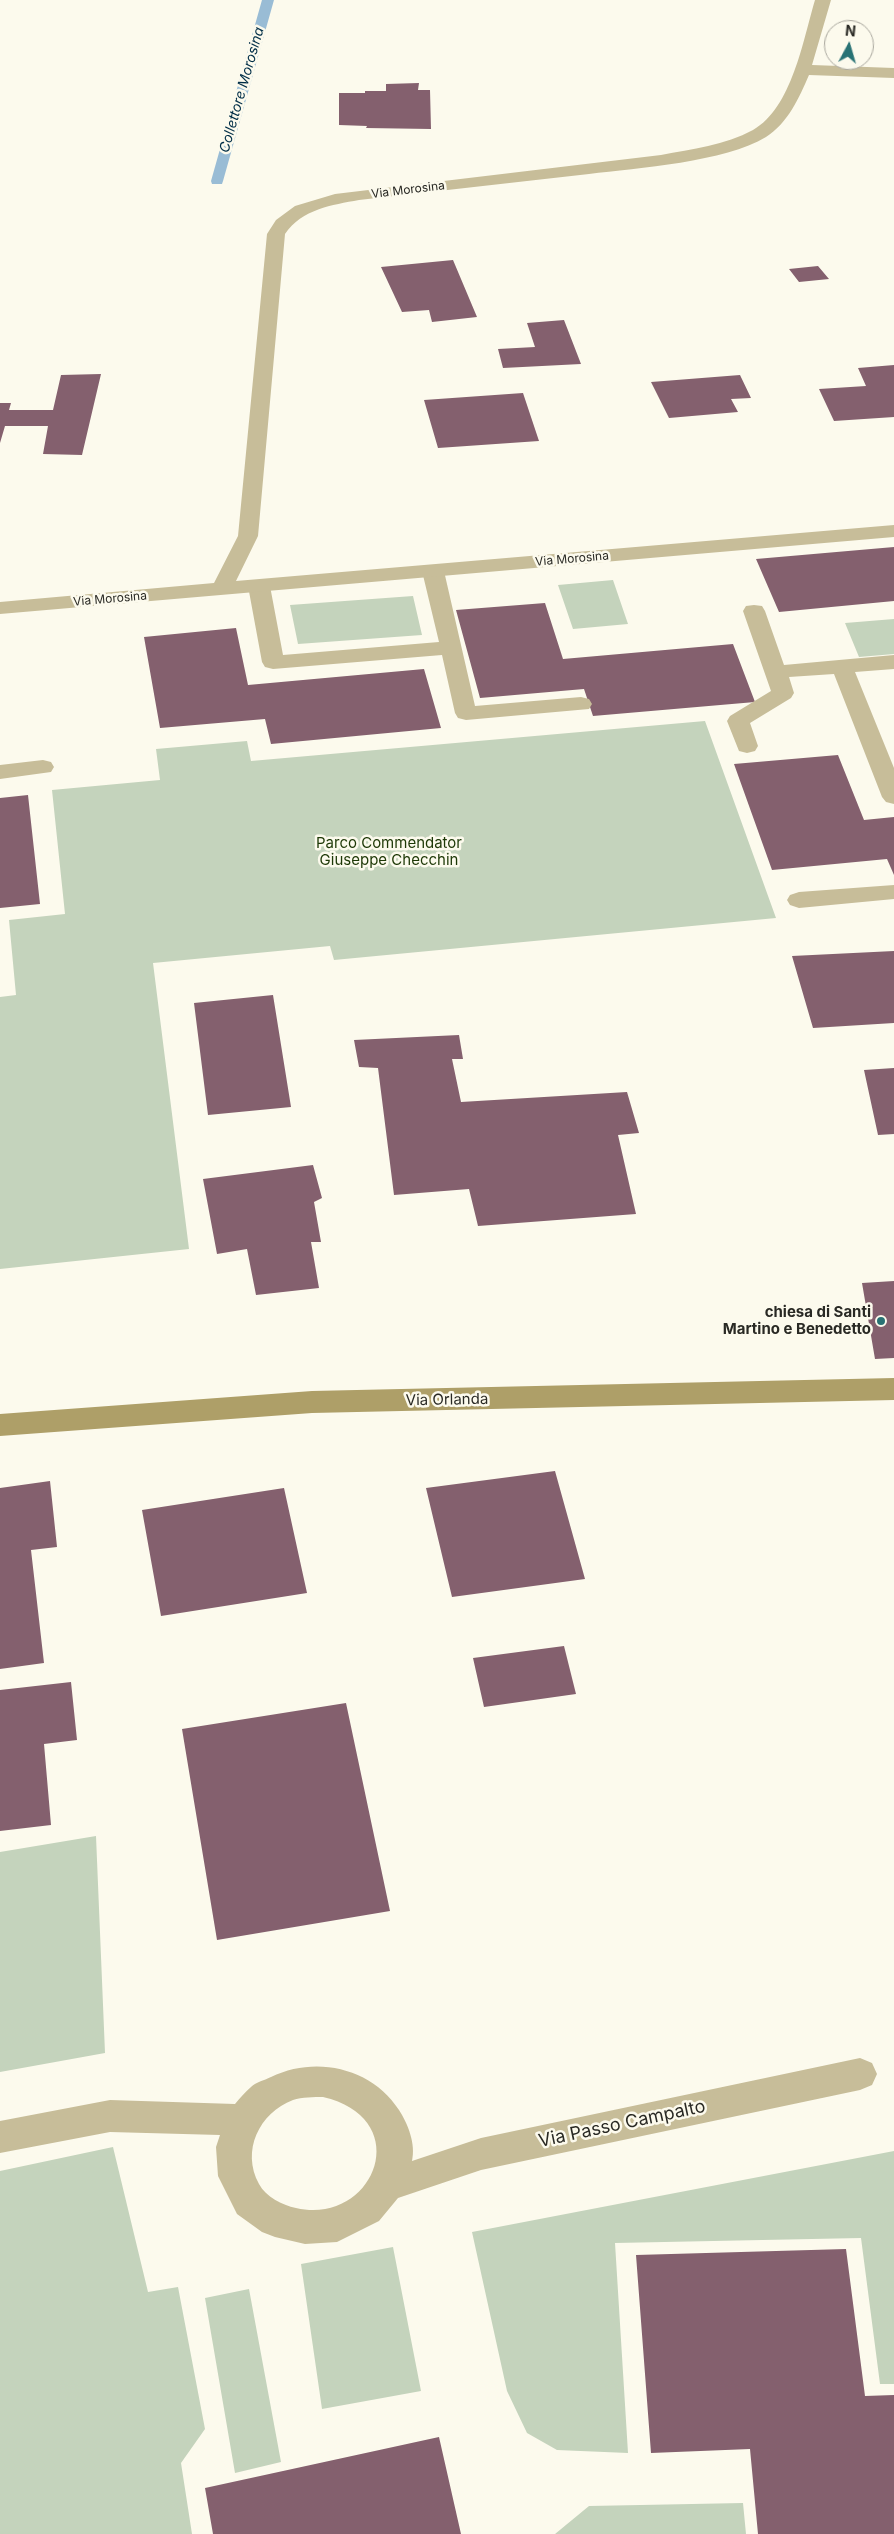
<!DOCTYPE html>
<html>
<head>
<meta charset="utf-8">
<style>
  body { margin:0 }
  #map { position:relative; width:894px; height:2534px; overflow:hidden; background:#fcfaed; font-family:Inter,sans-serif }
  canvas { display:block }
  .north { position:absolute; left:824px; top:20px; width:50px; height:50px; box-sizing:border-box; background:#fcfaed; border:1px solid #a8a69d; border-radius:50%; rotate:6deg; font-size:14px; font-weight:700; line-height:20px; text-align:center; color:#292924 }
  .north::after { content:''; display:block; margin:auto; width:18px; height:22px; background:#287274; clip-path:polygon(50% 0,100% 100%,50% 72%,0 100%) }
</style>
</head>
<body>
<div id="map">
<canvas width="894" height="2534"></canvas>
<div class="north">N</div>
</div>
<script>
const context = document.querySelector('canvas').getContext('2d');
context.lineJoin = 'round';
function fill(path, color) {
  context.fillStyle = color;
  context.fill(path, 'evenodd');
}
function strokePath(path, color, width, dash) {
  context.strokeStyle = color;
  context.lineWidth = width;
  context.lineCap = dash ? 'butt' : 'round';
  context.setLineDash(dash || []);
  context.stroke(path);
}
function drawText(font, color, halo, rows, align = 'center') {
  context.font = font + ' Inter,sans-serif';
  context.lineWidth = 5;
  context.setLineDash([]);
  context.textBaseline = 'middle';
  context.strokeStyle = halo;
  context.fillStyle = color;
  for (const [text, x, y, turn = 0] of rows) {
    context.save();
    context.translate(x, y);
    context.rotate((+turn || 0) * Math.PI / 180);
    context.textAlign = isNaN(turn) ? turn : align;
    if (halo) context.strokeText(text, 0, 0);
    context.fillText(text, 0, 0);
    context.restore();
  }
}
fill(new Path2D(`
  M613,580L628,624L573,629L558,585Z
  M413,596L422,635L298,644L290,605Z
  M894,619V654L859,657L845,623Z
  M705,721L776,918L334,960L330,946L153,963L189,1249L0,1269V997L16,995L9,920L65,914L52,790L160,780L156,749L247,741L251,761Z
  M96,1836L105,2053L0,2072V1852Z
  M113,2147L148,2292L178,2287L205,2429L181,2463L192,2534H0V2171Z
  M894,2151V2384H880L861,2238L615,2243L628,2453L557,2450L527,2433L507,2391L472,2232Z
  M393,2247L421,2391L322,2409L301,2264Z
  M249,2289L281,2462L235,2473L205,2298Z
  M743,2503L746,2534H555L589,2506Z`), '#c4d3bc');
fill(new Path2D(`
  M262,0H274L223,181L222,184H212L211,181Z`), '#99bcd5');
fill(new Path2D(`
  M419,83L418,90H430L431,129L366,128L367,126L339,125V93H365V91H386V84Z
  M453,260L477,317L432,322L429,310L402,312L381,267Z
  M818,266L829,279L799,282L789,269Z
  M564,320L581,364L503,368L498,349L535,347L527,323Z
  M894,365V417L834,421L819,389L866,386L858,368Z
  M101,374L82,455L43,454L48,426H5L0,443V403H11L9,410H53L61,375Z
  M740,375L751,398L731,399L738,412L669,418L651,382Z
  M523,393L539,441L438,448L424,400Z
  M894,547V601L779,612L756,559Z
  M545,603L563,659L733,644L755,702L593,716L584,689L480,698L456,610Z
  M236,628L248,685L424,669L441,728L271,744L265,719L160,728L144,637Z
  M838,755L864,820L894,817V875L887,859L772,870L734,764Z
  M28,795L40,904L0,908V798Z
  M894,951V1023L813,1028L792,956Z
  M273,995L291,1107L208,1115L194,1003Z
  M459,1035L463,1059H452L461,1102L627,1092L639,1133L618,1135L636,1214L478,1226L469,1189L394,1195L378,1068L359,1067L354,1040Z
  M894,1068V1134L878,1135L864,1070Z
  M313,1165L322,1198L314,1202L321,1242H311L319,1288L256,1295L247,1249L217,1254L203,1179Z
  M894,1281V1358L875,1359L862,1283Z
  M555,1471L585,1579L452,1597L426,1488Z
  M50,1481L57,1547L31,1550L44,1663L0,1669V1488Z
  M284,1488L307,1593L161,1616L142,1510Z
  M564,1646L576,1694L484,1707L473,1658Z
  M71,1682L77,1740L44,1744L51,1825L0,1831V1690Z
  M346,1703L390,1911L217,1940L182,1729Z
  M846,2249L865,2396L894,2395V2534H758L750,2449L651,2453L636,2255Z
  M439,2437L461,2534H213L205,2488Z`), '#84606e');
fill(new Path2D(`
  M433,565L441,566L444,571L475,706L581,697L589,699L592,704L589,709L466,720L458,718L455,713L442,655L273,669L265,667L262,662L248,586L251,581L259,580L267,581L270,586L283,655L439,642L422,571L425,566Z
  M754,605L762,606L765,611L784,665L894,655V669L855,672L894,768V804L886,802L882,797L834,674L789,677L794,693L791,698L750,723L758,746L755,751L747,753L739,751L727,721L730,716L771,691L743,611L746,606Z
  M43,760L51,762L54,767L51,772L0,779V765Z
  M894,885V899L799,908L790,905L787,900L790,895L799,892Z`), '#c7bd99');
fill(new Path2D(`
  M815,0H831L812,65L894,68V78L809,75C799,98 788,123 766,137C725,162 638,168 589,174C512,183 436,191 359,200C332,205 302,209 285,234L258,536L236,581L894,525V537L0,614V602L214,583L238,536L267,234L276,220L295,206L335,194L661,155C692,149 725,145 753,130C792,108 803,40 815,0Z
  M860,2058L872,2063L877,2074L872,2085L860,2090L481,2170L398,2198L379,2221L337,2242L305,2244L275,2237L262,2232L237,2214L218,2176L216,2147L220,2135L110,2132L0,2153V2121L110,2100L235,2104C240,2098 245,2092 251,2087C256,2082 265,2080 271,2077C316,2055 372,2068 399,2110C408,2124 416,2144 412,2161L481,2138ZM323,2097C417,2119 374,2226 296,2208C282,2205 266,2197 259,2184C241,2151 259,2113 293,2100C302,2097 314,2097 323,2097Z`), '#c7bd99');
fill(new Path2D(`
  M894,1378V1400L312,1413L0,1436V1414L312,1391Z`), '#ae9f68');
for (const [x, y, r, color] of [
  [881,1321,5,"#287274"]
]) {
  const dot = new Path2D();
  dot.arc(x, y, r, 0, 2 * Math.PI);
  context.fillStyle = color;
  context.fill(dot);
  strokePath(dot, '#fcfaed', 2);
}
drawText('12px', '#292924', '#fcfaed', [
  ["Via Morosina",408,190,-7],
  ["Via Morosina",572,559,-5],
  ["Via Morosina",110,599,-5]
]);
drawText('italic 14px', '#002e47', '#fcfaed', [
  ["Collettore Morosina",242,90,-74]
]);
drawText('15px', '#1d3806', '#fcfaed', [
  ["Parco Commendator",389,843],
  ["Giuseppe Checchin",389,860]
]);
drawText('bold 15px', '#292924', '#fcfaed', [
  ["chiesa di Santi",871,1312],
  ["Martino e Benedetto",871,1329]
], 'right');
drawText('15px', '#292924', '#fcfaed', [
  ["Via Orlanda",447,1400,-1]
]);
drawText('18px', '#292924', '#fcfaed', [
  ["Via Passo Campalto",622,2124,-12]
]);
</script>
</body>
</html>
